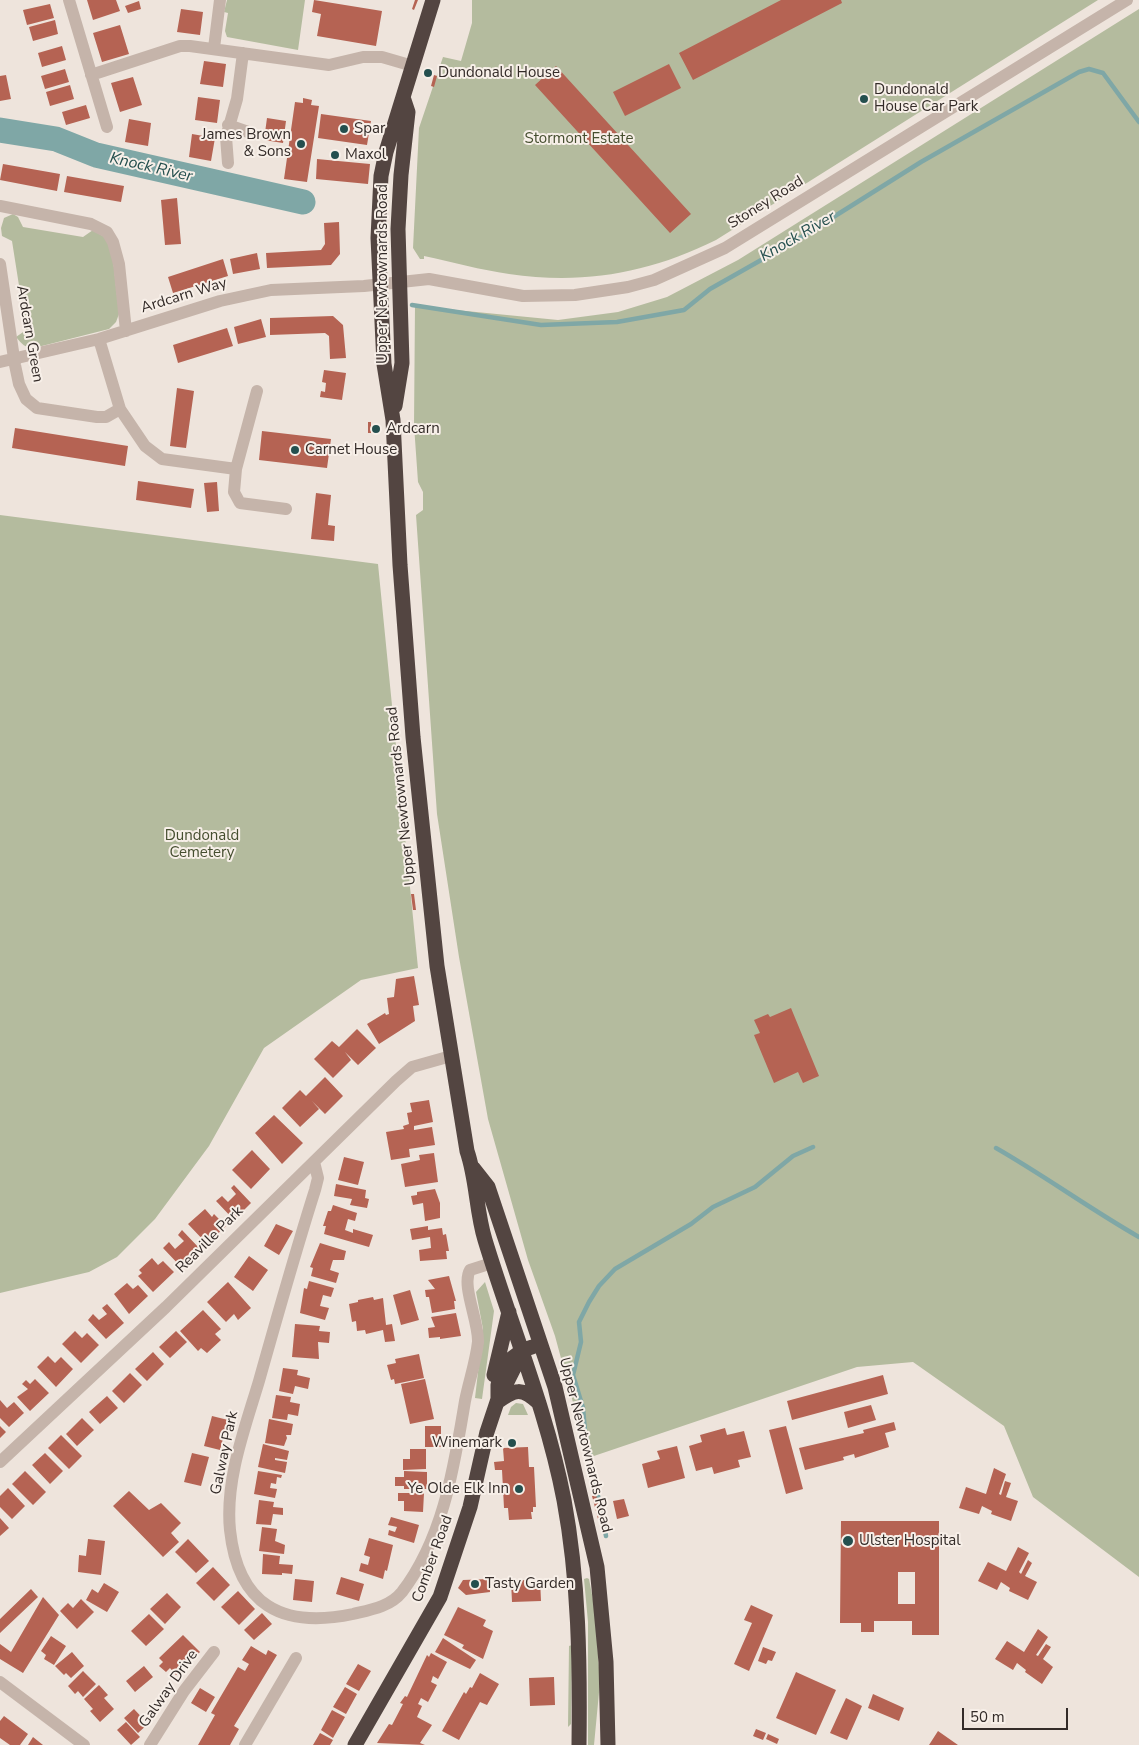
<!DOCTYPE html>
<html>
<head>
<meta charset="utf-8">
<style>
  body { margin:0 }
  #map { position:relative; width:1139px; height:1745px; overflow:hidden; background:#eee4dc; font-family:"Nunito Sans",sans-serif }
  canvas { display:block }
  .scale { position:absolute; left:962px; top:1708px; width:106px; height:22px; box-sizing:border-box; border:2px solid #332b28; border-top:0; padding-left:6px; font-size:15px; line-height:18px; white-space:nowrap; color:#332b28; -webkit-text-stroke:4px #f7efe8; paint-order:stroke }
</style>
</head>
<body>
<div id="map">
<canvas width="1139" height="1745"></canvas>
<div class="scale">50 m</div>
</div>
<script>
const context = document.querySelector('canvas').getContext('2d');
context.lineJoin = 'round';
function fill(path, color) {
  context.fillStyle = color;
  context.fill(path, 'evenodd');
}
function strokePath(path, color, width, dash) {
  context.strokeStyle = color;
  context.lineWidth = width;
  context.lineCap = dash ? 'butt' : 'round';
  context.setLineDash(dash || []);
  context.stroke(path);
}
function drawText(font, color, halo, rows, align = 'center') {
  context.font = font + ' "Nunito Sans",sans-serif';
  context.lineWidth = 4;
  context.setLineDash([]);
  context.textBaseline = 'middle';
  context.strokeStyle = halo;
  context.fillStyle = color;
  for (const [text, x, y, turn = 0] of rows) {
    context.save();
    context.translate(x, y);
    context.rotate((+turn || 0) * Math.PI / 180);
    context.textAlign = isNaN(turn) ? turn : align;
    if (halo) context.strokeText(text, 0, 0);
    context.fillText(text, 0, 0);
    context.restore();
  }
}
fill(new Path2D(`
  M227,0H305L298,50L227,37L225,31L228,13L224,12Z
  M472,0H1098L716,240C649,273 584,285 509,274C481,270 452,262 424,256V259H420L413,248L419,128L443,57L461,61L472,23Z
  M1139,9V1577L1033,1497L1004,1426L913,1362L857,1367L588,1458L555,1336L528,1260L488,1119L459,957L437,814L416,515L423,510V492L418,482L414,425L415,306L558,320L618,312L667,297L738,260Z
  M13,214L18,217L23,227L83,237L93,230L106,238L112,249L119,314L116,322L109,329L34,348C25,348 22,344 16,337L26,330L12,241L2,236L1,228L4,218Z
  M0,515L378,564L418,968L361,980L264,1048L209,1146L155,1219L117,1257L89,1272L0,1293Z
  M485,1282L494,1311L482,1399L475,1398L483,1329L476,1292Z
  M516,1403L523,1404L528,1415H508L511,1407Z
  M587,1578L589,1579L595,1610L600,1682L594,1745H588V1622L584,1579Z
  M572,1645L571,1724L568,1727L569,1646Z`), '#b4bb9e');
strokePath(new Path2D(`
  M412,305L541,325L617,322L684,310L710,289L800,238L921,162L1079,72L1089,69L1103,73L1139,122
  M996,1148C1045,1176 1090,1209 1139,1237
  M606,1536L585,1431L583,1408L573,1375L581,1342L579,1322L589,1302L599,1286L615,1269L691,1224L713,1207L755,1187L793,1156L813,1147`), '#7fa7a6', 4.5);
strokePath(new Path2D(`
  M0,130L56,139L96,155L303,202`), '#7fa7a6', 25);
fill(new Path2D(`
  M87,0H116L120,11L93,20Z
  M314,0L382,11L376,46L317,36L321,14L312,12Z
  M415,0H418L414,10L412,9Z
  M781,0H841L842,3L693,80L679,53Z
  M139,1L141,9L128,13L125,6Z
  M50,4L54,18L27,25L23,10Z
  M181,9L203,12L200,35L177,32Z
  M55,20L58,34L33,41L29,27Z
  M120,25L129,54L102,62L93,33Z
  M62,46L66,60L42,67L38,53Z
  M204,61L226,64L223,87L200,84Z
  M669,64L681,88L625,116L613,92Z
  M556,66L691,214L670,233L535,85Z
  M65,69L69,82L45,89L41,76Z
  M6,75L11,99L0,101V76Z
  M434,75L437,76L434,87L431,86Z
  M133,77L142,105L120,112L111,83Z
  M70,85L74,99L50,106L46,92Z
  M198,97L220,100L217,123L195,120Z
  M303,98L312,100L311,105L319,106L307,182L284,179L295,102L303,103Z
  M86,105L90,118L66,125L62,112Z
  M321,114L371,121L367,145L318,138Z
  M267,118L286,121L283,143L264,140Z
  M129,119L151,123L148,146L125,142Z
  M192,134L215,138L211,161L189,157Z
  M317,159L370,164L368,184L316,179Z
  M3,164L60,174L57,191L0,180Z
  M67,176L124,186L121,202L64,192Z
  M177,198L181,244L165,245L161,200Z
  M339,222L340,254L331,265L267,268L266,253L321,250L325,244L324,223Z
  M257,253L260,269L233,274L230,259Z
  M223,259L228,276L173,293L168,277Z
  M333,316L343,325L346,358L330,359L329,336L325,333L270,335V318Z
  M261,319L266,337L238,344L234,327Z
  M227,328L233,346L178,363L173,345Z
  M324,370L346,373L342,400L320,397L321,391L325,392L326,383L322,382Z
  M177,388L194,391L186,448L170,446Z
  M368,422H371V433H368Z
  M15,428L128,446L125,466L12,448Z
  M262,431L331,439L327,468L259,460Z
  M138,481L194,489L191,508L136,500Z
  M217,482L219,511L207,512L204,483Z
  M316,493L331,495L328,525L335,526L334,541L311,539Z
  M411,894H414L416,910H413Z
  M414,976L419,1005L413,1006L415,1021L379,1044L367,1024L385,1013L386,1015L389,1014L387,998L394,997L396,979Z
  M791,1008L819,1076L803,1083L798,1072L774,1083L754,1035L760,1033L754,1020L768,1014L770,1017Z
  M357,1029L376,1048L358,1065L345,1052L351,1060L333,1078L314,1059L332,1041L339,1047Z
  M325,1077L343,1096L325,1114L312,1101L319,1109L300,1127L282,1108L300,1090L306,1096Z
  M429,1100L433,1122L414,1126V1130L432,1127L435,1145L409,1149L410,1157L391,1160L386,1132L404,1129L403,1126L409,1124L407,1113L412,1112L410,1103Z
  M274,1115L303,1143L282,1164L255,1133Z
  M252,1150L270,1169L251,1189L232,1170Z
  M434,1153L438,1182L405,1187L401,1164L420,1160L419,1155Z
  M344,1157L364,1162L358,1185L338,1180Z
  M336,1184L366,1190L365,1198L369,1199L367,1208L350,1205L352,1199L334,1196Z
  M234,1185L251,1203L234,1220L216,1201L222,1196L228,1202L236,1194L231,1188Z
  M435,1189L440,1203V1218L425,1221L423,1203L413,1205L411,1196L417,1195V1192Z
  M333,1205L357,1213L355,1221L348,1219L345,1230L353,1233V1229L373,1235L369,1247L324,1234L326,1226H323L328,1211H331Z
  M205,1209L212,1217L214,1214L226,1226L207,1244L188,1224Z
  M276,1224L293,1231L279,1255L264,1246Z
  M428,1226V1230L442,1228L443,1235L446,1234L449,1251H446L447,1259L420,1261L419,1250L431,1248L430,1237L412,1240L410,1229Z
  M182,1230L200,1249L181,1267L163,1248L169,1242L175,1249L184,1241L178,1235Z
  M320,1243L346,1251L344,1260H333L332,1263L330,1270L339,1273L336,1283L311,1276L313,1268L310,1267Z
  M249,1256L268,1270L253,1291L234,1277Z
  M152,1258L158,1265L163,1261L174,1272L153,1292L138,1276L142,1273L139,1270Z
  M449,1276L456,1301H454L455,1309L432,1313L429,1297H426L425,1290L435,1289L428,1280Z
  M309,1281L334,1288L331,1297L323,1295L320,1306L329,1308L325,1320L300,1313L304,1288L307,1289Z
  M228,1282L251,1308L238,1320L234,1314L226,1322L207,1302Z
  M127,1283L133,1289L138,1285L148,1296L129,1314L114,1294Z
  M410,1290L419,1320L401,1325L393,1295Z
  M373,1297L374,1300L383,1298L386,1325L392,1324L395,1341L385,1342L383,1330L366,1334L365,1330L357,1331L356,1321L352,1322L349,1304L358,1302V1300Z
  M107,1304L124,1323L106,1339L88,1320L93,1314L99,1320L107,1314L102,1308Z
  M203,1310L221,1329L215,1334L221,1340L207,1353L201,1348L198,1351L180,1331Z
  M456,1313L461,1336L440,1339V1337L429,1338L428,1328L435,1327L431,1317Z
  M295,1324L320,1326L319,1331L330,1332L329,1343L318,1342L319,1359L292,1357Z
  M75,1331L82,1338L87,1333L99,1345L81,1363L62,1344Z
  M176,1331L187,1342L170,1358L159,1347Z
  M153,1352L164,1364L147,1381L135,1369Z
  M419,1354L424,1378L395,1384L394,1379L391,1380L387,1365L396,1363L395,1359Z
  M48,1356L55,1363L61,1357L73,1369L56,1387L37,1367Z
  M283,1368L298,1370L297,1375L310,1378L308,1389L295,1386L293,1394L279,1391Z
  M130,1373L142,1385L124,1403L112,1391Z
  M883,1375L888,1394L792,1420L787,1401Z
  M35,1379L49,1393L30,1411L17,1397L28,1389L22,1384L26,1380L30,1384Z
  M425,1379L434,1419L410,1424L401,1384Z
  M276,1395L291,1397L290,1402L300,1404L298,1416L288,1414L287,1420L272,1418Z
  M107,1396L118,1408L100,1424L89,1412Z
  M0,1400L7,1408L14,1402L24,1413L9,1427L0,1418Z
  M871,1405L876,1420L848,1428L844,1412Z
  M212,1416L228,1420L220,1450L204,1446Z
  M82,1418L94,1430L77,1446L66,1434Z
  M269,1419L293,1424L291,1435H286L287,1438L284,1446L265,1443Z
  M894,1422L896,1430L885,1433L889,1447L855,1458L854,1454L843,1457L844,1460L805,1470L799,1448L864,1433L863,1430Z
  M0,1426L6,1432L0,1438Z
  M425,1426H441V1447H425Z
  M786,1426L803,1489L786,1494L769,1430Z
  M725,1428L727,1435L744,1431L751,1457L738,1460L740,1467L714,1474L712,1467L696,1471L689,1446L702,1442L700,1435Z
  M61,1435L82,1456L69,1469L48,1448Z
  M263,1444L289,1451L287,1460L275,1458V1460L287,1462L285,1473L258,1467Z
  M677,1446L685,1478L648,1488L642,1464L660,1459L657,1451Z
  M528,1447L529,1467H534L536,1507H533V1512H531L532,1519L509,1520L508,1508H504L502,1470H495L494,1462L504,1461L503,1448Z
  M410,1449H426V1469L403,1470V1459H410Z
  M45,1453L63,1471L50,1484L32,1465Z
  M192,1453L209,1457L201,1486L184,1482Z
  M994,1468L1006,1474L999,1494L1001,1495L1005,1481L1011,1483L1006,1497L1018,1501L1011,1521L991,1514L992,1511L982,1506L979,1514L959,1508L966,1487L986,1494Z
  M25,1471L46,1492L33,1505L12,1484Z
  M258,1471L282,1475L281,1478L277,1477L276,1484L271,1483L270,1488L277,1489L275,1498L254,1494Z
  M404,1471L427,1472V1489H404V1486H395V1477H404Z
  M8,1488L25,1506L12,1519L0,1507V1496Z
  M129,1491L149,1510L161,1503L181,1523L171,1533L179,1542L163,1557L113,1506Z
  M398,1493H424L423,1512L404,1511V1501H398Z
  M596,1495L602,1518L598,1519L592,1496Z
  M624,1499L629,1516L617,1519L613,1501Z
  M259,1500L274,1502L273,1507L283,1508V1515L273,1514L271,1525L256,1524Z
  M391,1517L419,1525L414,1543L388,1535L389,1530L395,1532L397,1527L388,1525Z
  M0,1518L9,1528L0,1536Z
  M841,1521H939V1635H912V1621H874V1632H861V1623H840ZM898,1572H915V1604H898Z
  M262,1527L277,1529L275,1541L285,1545L284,1554L259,1551Z
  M369,1538L393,1545L387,1571L385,1570L383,1579L359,1571L361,1563L368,1565L370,1557L364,1555Z
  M88,1539L105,1541L101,1575L78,1572L79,1555L86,1556Z
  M188,1539L209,1561L196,1573L175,1552Z
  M1018,1547L1029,1553L1019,1572L1021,1574L1028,1560L1032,1563L1025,1576L1037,1582L1028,1600L1009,1591L1010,1588L1001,1582L997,1590L978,1581L988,1562L1006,1571Z
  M263,1554L280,1556L279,1564L293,1565L292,1574L282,1573V1575L262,1574Z
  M213,1567L230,1585L214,1601L196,1583Z
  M341,1577L364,1584L359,1601L336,1594Z
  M295,1579L314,1581L312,1602L293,1600Z
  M489,1579L490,1592L466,1595L458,1588L463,1580Z
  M540,1579L541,1601L512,1602L511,1581Z
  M104,1583L119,1592L107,1612L86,1600L92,1589L98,1593Z
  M31,1589L38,1597L0,1633V1619Z
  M238,1591L255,1609L239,1625L221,1607Z
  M167,1593L181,1607L165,1624L150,1609Z
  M43,1597L59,1615L23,1673L0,1659V1644L11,1652Z
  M81,1599L94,1612L77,1629L60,1611L68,1603L73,1608Z
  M751,1605L773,1615L749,1671L734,1664L752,1623L744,1620Z
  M458,1607L486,1620L483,1626L493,1631L483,1659L462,1648L464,1645L444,1635Z
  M262,1613L272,1624L254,1640L244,1630Z
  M149,1614L164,1629L146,1646L131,1631Z
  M1038,1629L1048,1637L1036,1655L1038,1656L1046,1644L1051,1647L1043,1659L1053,1667L1042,1684L1025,1672L1026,1670L1017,1663L1013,1670L995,1659L1007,1641L1024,1652Z
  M183,1635L200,1652L176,1675L170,1668L166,1672L159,1666L163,1662L159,1658Z
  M51,1636L66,1646L54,1665L44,1659L46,1655L41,1651Z
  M443,1638L476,1660L470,1669L435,1652Z
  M251,1646L266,1655L268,1650L277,1655L234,1726L239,1729L230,1745H198L215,1715L211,1713L238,1667L245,1671L249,1664L242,1660Z
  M763,1647L776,1652L772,1661L768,1660L766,1664L758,1661Z
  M72,1652L84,1666L71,1678L66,1673L64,1675L55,1666Z
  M431,1653L447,1662L438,1679L433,1676L431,1682L437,1685L428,1702L421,1698L418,1704L422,1706L417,1717L432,1725L420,1743L425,1745L377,1743L389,1724L392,1725L403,1704L400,1703L405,1696L407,1697L427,1655L429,1657Z
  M358,1664L371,1671L359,1691L346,1684Z
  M144,1666L153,1677L135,1692L126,1681Z
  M83,1671L96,1684L83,1697L78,1691L75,1694L68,1686Z
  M796,1672L836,1690L816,1735L776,1718Z
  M480,1673L499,1684L487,1705L480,1702L459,1740L442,1731L464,1692L466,1694L470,1687L472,1688Z
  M554,1677L555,1705L530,1706L529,1678Z
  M99,1685L108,1695L104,1698L114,1709L100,1722L90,1711L93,1709L84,1699Z
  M345,1687L357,1694L346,1714L333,1707Z
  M200,1688L215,1697L206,1712L191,1703Z
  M873,1694L904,1708L899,1721L868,1708Z
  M846,1698L862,1706L847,1740L830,1733Z
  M134,1709L148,1724L138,1733L124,1718Z
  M332,1710L345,1717L333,1738L321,1730Z
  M4,1716L28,1734L20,1745H10L0,1738V1721Z
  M126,1722L140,1737L131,1745L117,1730Z
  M756,1729L766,1733L763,1740L753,1736Z
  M938,1731L958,1745H929Z
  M320,1733L333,1740L330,1745H313Z
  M768,1734L779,1739L777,1744L766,1739Z
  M33,1737L43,1745H28Z`), '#b56353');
strokePath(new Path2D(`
  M69,0L107,127
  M214,48L220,0
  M91,75L180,46H190L329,65L363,57H382L413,66
  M228,125L251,133
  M228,163L226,137L237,99L243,53
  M0,206L91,224L107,232L113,242L119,264L126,331
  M0,264L15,365L19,384L26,399L37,408L97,417H106L120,409
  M99,339L120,409L145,446L162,459L236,469
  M0,362L99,339L220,301L271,290L364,286L429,279L523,296L575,295L628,287L654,280L725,248L1127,0
  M257,391L236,469L234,492L240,503L286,509
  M314,1162L318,1178L315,1190C295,1253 277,1317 259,1381C245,1428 225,1480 230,1530C238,1605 282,1629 353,1614C370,1610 390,1607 402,1592C444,1537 454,1466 465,1401C469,1381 476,1361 478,1342C479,1322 461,1285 470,1270L492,1263
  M0,1462L166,1307L396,1081L412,1067L451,1056
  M0,1682L84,1745
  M150,1745L184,1691L214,1652
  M245,1745L296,1658`), '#c5b4aa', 12);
strokePath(new Path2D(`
  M433,0L386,152L381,176L378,238L384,364L393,420L400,565L413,737L437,966L467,1151C477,1180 476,1211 485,1240C511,1326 547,1411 564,1500C579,1581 580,1663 579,1745
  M395,406L402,363L398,229L401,175L408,112L404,100
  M473,1168L488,1187L555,1387L597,1567L606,1662L608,1745
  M494,1375L509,1312
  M501,1394L522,1352
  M497,1402C516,1389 521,1387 539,1403
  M355,1745L440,1597L470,1507L487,1432L498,1399V1385L503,1365L523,1350L532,1347`), '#534541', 15);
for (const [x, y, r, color] of [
  [428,73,5,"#244f4e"],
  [864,99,5,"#244f4e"],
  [344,129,5,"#244f4e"],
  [301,144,5,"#244f4e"],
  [335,155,5,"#244f4e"],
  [376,429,5,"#244f4e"],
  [295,450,5,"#244f4e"],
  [512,1443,5,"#244f4e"],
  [519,1489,5,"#244f4e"],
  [848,1541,6,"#244f4e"],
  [475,1584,5,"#244f4e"]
]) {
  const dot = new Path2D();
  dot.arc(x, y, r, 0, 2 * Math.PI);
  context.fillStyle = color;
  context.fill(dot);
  strokePath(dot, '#f7efe8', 2);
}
drawText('15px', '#332b28', '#f7efe8', [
  ["Dundonald House",438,73],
  ["Dundonald",874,90],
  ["House Car Park",874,107],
  ["Spar",354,129],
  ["James Brown",291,135,"right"],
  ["& Sons",291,152,"right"],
  ["Maxol",345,155],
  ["Ardcarn",386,429],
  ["Carnet House",305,450],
  ["Winemark",502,1443,"right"],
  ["Ye Olde Elk Inn",509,1489,"right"],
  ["Ulster Hospital",859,1541],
  ["Tasty Garden",485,1584]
], 'left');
drawText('15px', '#454e2f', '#f7efe8', [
  ["Stormont Estate",579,139],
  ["Dundonald",202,836],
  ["Cemetery",202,853]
]);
drawText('15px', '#332b28', '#f7efe8', [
  ["Stoney Road",766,203,-32],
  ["Upper Newtownards Road",383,274,-90],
  ["Ardcarn Way",184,296,-17],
  ["Ardcarn Green",29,334,80],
  ["Upper Newtownards Road",402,796,-96],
  ["Reaville Park",210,1240,-45],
  ["Upper Newtownards Road",585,1445,76],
  ["Galway Park",225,1453,-78],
  ["Comber Road",433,1559,-70],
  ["Galway Drive",169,1689,-55]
]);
drawText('italic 16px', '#244f4e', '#f7efe8', [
  ["Knock River",151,168,13],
  ["Knock River",798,237,-30]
]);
</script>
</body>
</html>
